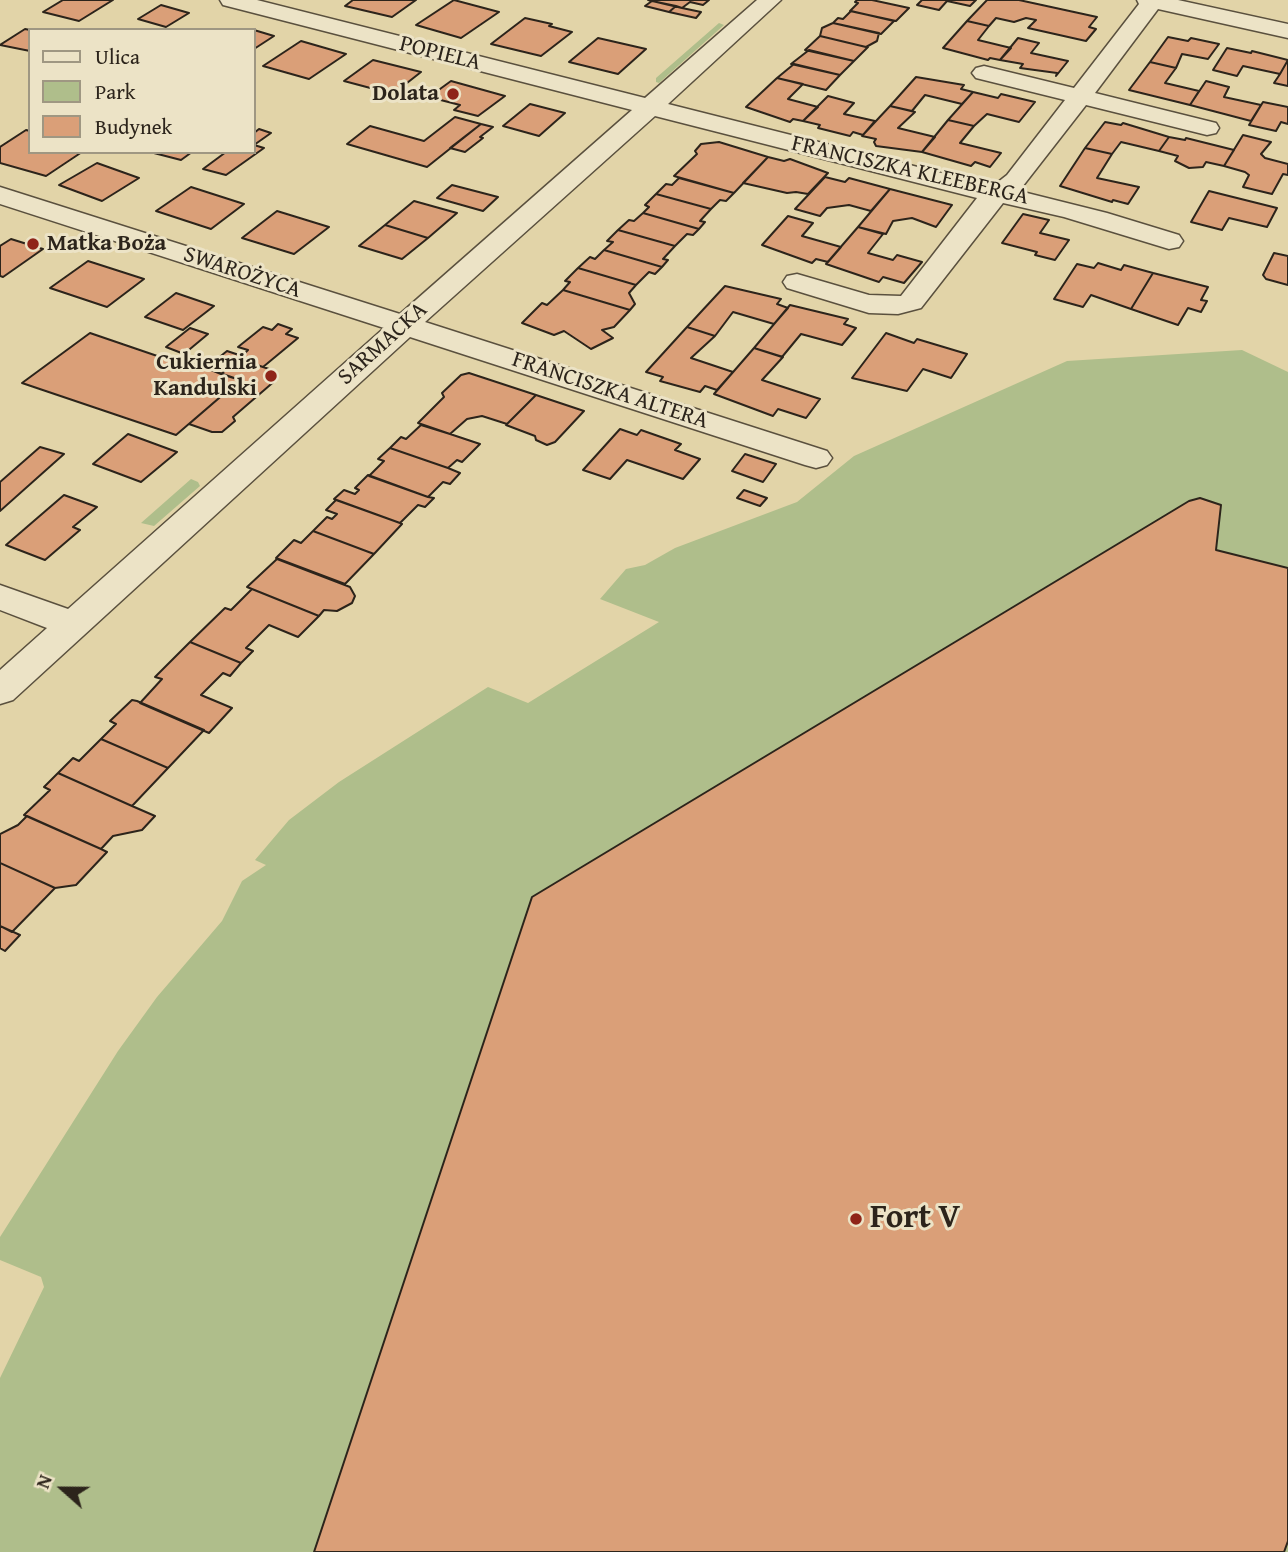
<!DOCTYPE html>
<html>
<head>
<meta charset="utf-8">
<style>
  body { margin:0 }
  #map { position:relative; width:1288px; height:1552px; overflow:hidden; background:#e2d4a8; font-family:"Gentium Book Plus",serif }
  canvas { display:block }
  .legend { position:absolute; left:28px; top:28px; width:228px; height:126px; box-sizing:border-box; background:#ece3c6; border:2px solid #9f9782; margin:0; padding:9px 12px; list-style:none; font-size:21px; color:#2c241b }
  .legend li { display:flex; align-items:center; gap:14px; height:35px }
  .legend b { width:35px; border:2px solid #9f9782 }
  .north { position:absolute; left:28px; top:1454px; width:70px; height:70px; -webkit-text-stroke:5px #ece3c6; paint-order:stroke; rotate:291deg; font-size:19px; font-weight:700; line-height:28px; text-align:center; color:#2c241b }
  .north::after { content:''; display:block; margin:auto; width:24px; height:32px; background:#2c241b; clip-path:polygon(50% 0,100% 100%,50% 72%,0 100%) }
</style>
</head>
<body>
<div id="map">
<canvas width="1288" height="1552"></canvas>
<ul class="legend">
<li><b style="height:9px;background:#ece3c6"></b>Ulica</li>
<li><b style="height:19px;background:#afbe8b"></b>Park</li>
<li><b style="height:19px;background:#da9f78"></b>Budynek</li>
</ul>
<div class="north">N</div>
</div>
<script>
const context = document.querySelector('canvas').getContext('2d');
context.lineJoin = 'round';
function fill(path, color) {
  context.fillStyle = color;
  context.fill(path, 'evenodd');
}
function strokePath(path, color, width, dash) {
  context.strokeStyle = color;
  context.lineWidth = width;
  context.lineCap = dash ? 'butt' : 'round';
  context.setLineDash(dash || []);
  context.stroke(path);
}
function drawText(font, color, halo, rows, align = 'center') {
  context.font = font + ' "Gentium Book Plus",serif';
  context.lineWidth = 6;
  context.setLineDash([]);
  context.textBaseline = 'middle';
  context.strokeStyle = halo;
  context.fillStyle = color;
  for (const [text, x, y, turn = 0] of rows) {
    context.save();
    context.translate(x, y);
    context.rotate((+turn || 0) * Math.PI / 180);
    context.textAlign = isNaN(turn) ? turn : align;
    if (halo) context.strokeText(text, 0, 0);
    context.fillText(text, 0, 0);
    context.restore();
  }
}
fill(new Path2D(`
  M719,23L724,25L659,83L656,82V78Z
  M1242,350L1288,372V1552H0V1378L44,1287L41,1277L0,1260V1237L118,1051L157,997L222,921L242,881L266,865L255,860L289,820L339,782L488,687L528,703L659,622L600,599L626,569L645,565L675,548L797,502L854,456L1067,361Z
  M191,479L198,482L200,486L154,526L141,523Z`), '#afbe8b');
const building = new Path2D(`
  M63,0H113L79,21L43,12Z
  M353,0H416L392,17L345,6Z
  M454,0L499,12L461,38L416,25Z
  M648,0H709L703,5L690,2L682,8Z
  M857,0H872L909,8L896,21L850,11L858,3L855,2Z
  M922,0H976L970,6L947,1L939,10L917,5Z
  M987,0H1019L1097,17L1089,27L1096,29L1086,41L1028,28L1036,20L1026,18L1014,22L996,18L989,26L967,21Z
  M652,1L676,6L669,12L645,6Z
  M161,5L189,13L166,27L138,19Z
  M676,6L682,8L701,12L696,18L669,12Z
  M851,11L894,21L881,34L833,23L838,18L843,19Z
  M525,18L552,24L549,26L572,32L541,56L491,44Z
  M967,21L989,26L978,40L1011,48L1000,60L990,58L988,60L943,48Z
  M833,23L879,33L877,41L866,47L820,36L822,28Z
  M25,29L30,30V51L0,45Z
  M254,30L274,36L254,49Z
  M820,36L866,47H868L854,61L805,50Z
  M1168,37L1188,41L1191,38L1219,44L1208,59L1182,54L1176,68L1150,62Z
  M598,38L646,49L618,74L569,62Z
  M1018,38L1039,43L1031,53L1068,61L1056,76L1057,73L1020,68L1023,64L1000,60Z
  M301,41L346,54L309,79L263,66Z
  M1227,48L1251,53L1252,51L1288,60L1280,74L1243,66L1237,76L1213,70Z
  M809,50L854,61L840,75L791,64Z
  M373,60L421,72L393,94L344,81Z
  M1288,60V86L1274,83L1280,74Z
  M1150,62L1176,68L1165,83L1199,91L1190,105L1129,90Z
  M794,64L840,75L826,90L777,78Z
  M916,77L964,85L961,89L973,92L962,104L925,95L912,111L890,106Z
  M777,78L803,84L788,99L818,107L803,121L793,119L790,122L746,107Z
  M451,81L505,96L478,116L454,110L460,105L429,97Z
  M1206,81L1229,87L1224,97L1261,105L1251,121L1190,105Z
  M973,92L998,98L1001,94L1035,102L1019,122L987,114L974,126L948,120Z
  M828,96L854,103L844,114L875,121L863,135L853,132L850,136L818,128L820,125L803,121Z
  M1263,102L1288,107V124L1281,122L1276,131L1249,125Z
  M530,104L565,113L539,136L503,126Z
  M890,106L915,112L898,128L935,137L922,152L876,146L874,142L876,139L862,136Z
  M455,117L481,124L427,167L347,144L370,126L424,141Z
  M948,120L974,126L960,143L1001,153L990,167L975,162L971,166L922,152Z
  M1105,122L1121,125L1123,123L1169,137L1159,151L1121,142L1112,154L1085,148Z
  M481,124L493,127L480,137L483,138L465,152L450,148Z
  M259,129L271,133L254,145V133Z
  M26,130L30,131V152H82L46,176L0,163V147Z
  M1243,135L1271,142L1261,154L1265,158L1288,164V175L1283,174L1272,194L1243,187L1249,175L1245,172L1224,166Z
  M1169,137L1185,140L1186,138L1234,150L1224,166L1206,162L1203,167L1189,168L1175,161L1178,156L1159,151Z
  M719,142L768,157L734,193L674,176L697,154L695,151L701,144Z
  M254,145L264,148L226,175L203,169L226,152H254Z
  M1085,148L1112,154L1097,178L1139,187L1128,204L1113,200L1112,202L1060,186Z
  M150,152H192L181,160Z
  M768,157L784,161L790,159L828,173L808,194L796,192L787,193L743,183Z
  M97,163L139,178L102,201L59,185Z
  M825,177L845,182L849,178L890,189L871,211L849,205L827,208L820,216L795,209Z
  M679,178L734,193L726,201L720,200L711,209L656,194L666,184L672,185Z
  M452,185L498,197L483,211L437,198Z
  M191,187L244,204L211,229L156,211Z
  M890,189L952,205L936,227L912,218L893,221L886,234L858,227Z
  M1209,191L1277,208L1267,227L1229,218L1222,230L1191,222Z
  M656,194L711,209L700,221L705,222L699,229L643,213L649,207L645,205Z
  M414,201L457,213L428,238L385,225Z
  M277,211L329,227L294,254L242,238Z
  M643,213L699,229L693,235L687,234L675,246L618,230L629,220L634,221Z
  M1023,214L1049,220L1040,233L1069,240L1055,260L1035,255L1037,252L1002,243Z
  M788,216L813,223L802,236L841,247L828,262L816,259L812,263L762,245Z
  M385,225L428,238L402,259L359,246Z
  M858,227L883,234L868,253L893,260L897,255L922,262L904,283L883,277L879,282L826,264Z
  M618,230L675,246L663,259L668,260L662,267L604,250L613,242L607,241Z
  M11,239L43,249L3,277L0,276V246Z
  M604,250L662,267L655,274L649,272L636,285L578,268L590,257L595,259Z
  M1274,253L1288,256V285L1266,279L1263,275Z
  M88,261L144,279L107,307L50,288Z
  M1098,263L1121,270L1124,265L1153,273L1131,309L1091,295L1083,307L1054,299L1077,264L1094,268Z
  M578,268L636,285L629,293L635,304L630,310L563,290L570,282L565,281Z
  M1153,273L1208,287L1201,300L1207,301L1201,312L1188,308L1178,325L1131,309Z
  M725,286L781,299L777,304L788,308L774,324L733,312L715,336L687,327Z
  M563,290L630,310L614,327L602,330L613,338L591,349L564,331L554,335L522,323L542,303L547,305Z
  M176,293L214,306L183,330L145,317Z
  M790,305L848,319L844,324L856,328L842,345L801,334L782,357L754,348Z
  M278,324L292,329L286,334L298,338L263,367L239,359L221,374L206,368L227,351L242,356L248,350L238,347L263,327L272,330Z
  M687,327L715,336L691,358L733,372L717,390L705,386L700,392L660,381L663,377L646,372Z
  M190,328L208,334L184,354L166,347Z
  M90,333L169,360L173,357L240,380L176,435L22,383Z
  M886,333L914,343L917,339L967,354L951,378L923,369L907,391L852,378Z
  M754,348L783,357L762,380L820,399L806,418L778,409L773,416L714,394Z
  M239,359L275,371L277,379L233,417L235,421L222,432H212L189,424L240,380L221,374Z
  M469,373L536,395L507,424L482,416L467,419L450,434L418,423L444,397L442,393L461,375Z
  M536,395L584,411L555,442L547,445L536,440L535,436L506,425Z
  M421,425L450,434L480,444L462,462L457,460L448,468L390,448L401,437L406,439Z
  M620,429L637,435L641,430L681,444L675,450L700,459L683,479L627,460L610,479L583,470Z
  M128,434L177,452L141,482L93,464Z
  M40,447L64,454L0,511V482Z
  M390,448L448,468L460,473L450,484L443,482L428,497L369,476L384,461L378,459Z
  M745,454L776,464L763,482L732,471Z
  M368,475L428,497L434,498L425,507L418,505L400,523L334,499L344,490L355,494L359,490L355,488Z
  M744,490L767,498L760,506L737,498Z
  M64,495L97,507L73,527L80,530L45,560L6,545Z
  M1200,498L1221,505L1216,550L1288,568V1541L1284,1552H314L532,897L1189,501Z
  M336,500L400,523L402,524L374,554L313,531L327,517L332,519L337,514L326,510Z
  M313,531L374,554L345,584L276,558L294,540L301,543Z
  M277,559L350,587L355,596L352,603L337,611L324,610L319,616L247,587Z
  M252,589L319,616L298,637L269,625L246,648L253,651L241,663L190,642L225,608L231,610Z
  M190,642L241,663L230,676L223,673L201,695L232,708L209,733L140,703L162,679L155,677Z
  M132,700L137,701L204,730L168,768L101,739L116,724L110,721Z
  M101,739L168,768L132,806L58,773L73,758L79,761Z
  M58,773L132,806L155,816L142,830L113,836L101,849L24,815L50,790L44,787Z
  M27,816L101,849L107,852L76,885L55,888L0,863V834L18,825Z
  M0,863L55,888L12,932L0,926Z
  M0,926L20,935L5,951L0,948Z`);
fill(building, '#da9f78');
strokePath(building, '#2c241b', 2);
const street = new Path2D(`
  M220,0H257L645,98L757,0H781L668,104L993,186L1007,175L1065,100L976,78L972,73L976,68L984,66L1074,88L1139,4L1137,0H1178L1288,24V38L1158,9L1095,93L1216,123L1219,128L1216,133L1207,135L1086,105L1019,191L1107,213L1179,235L1183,241L1179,247L1169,249L1064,217L1003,203L921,308L898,314L869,313L787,288L783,282L787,276L797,274L869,295L901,296L977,198L655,116L425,322L827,451L832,458L827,465L816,468L805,465L410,337L13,700L0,704V670L47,628L0,610V585L68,609L384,328L0,204V187L400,314L632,110L223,5Z`);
strokePath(street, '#5a503e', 3);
fill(street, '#ece3c6');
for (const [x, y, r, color] of [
  [453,94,7,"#8f2418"],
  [33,244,7,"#8f2418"],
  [271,376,7,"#8f2418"],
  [856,1219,7,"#8f2418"]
]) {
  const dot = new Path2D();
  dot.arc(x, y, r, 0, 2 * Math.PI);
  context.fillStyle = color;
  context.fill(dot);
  strokePath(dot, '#ece3c6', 2.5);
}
drawText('23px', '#2c241b', '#ece3c6', [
  ["POPIELA",440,54,14],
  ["FRANCISZKA KLEEBERGA",910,171,13],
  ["SWAROŻYCA",242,273,18],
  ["SARMACKA",383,344,-42],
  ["FRANCISZKA ALTERA",610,391,18]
]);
drawText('bold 23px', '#2c241b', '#ece3c6', [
  ["Dolata",439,94],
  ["Matka Boża",47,244,"left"],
  ["Cukiernia",257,363],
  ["Kandulski",257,389]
], 'right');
drawText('bold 33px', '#2c241b', '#ece3c6', [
  ["Fort V",870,1219]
], 'left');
</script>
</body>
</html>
